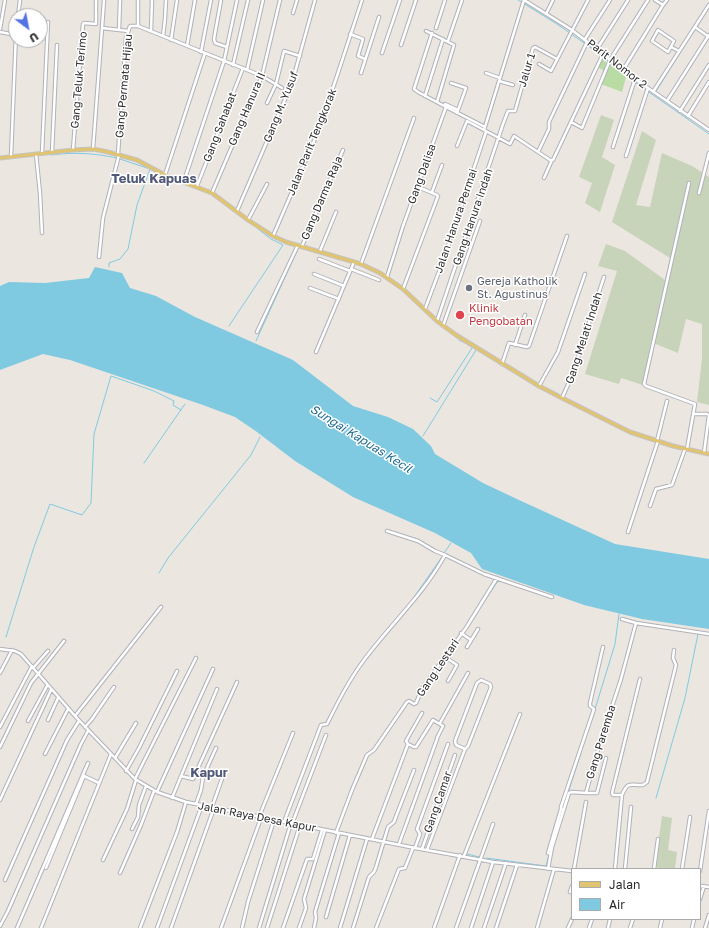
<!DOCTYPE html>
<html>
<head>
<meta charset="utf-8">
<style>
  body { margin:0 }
  #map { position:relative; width:709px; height:928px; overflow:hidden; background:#ece6e0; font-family:"Golos Text",sans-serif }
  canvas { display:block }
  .legend { position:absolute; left:571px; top:868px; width:130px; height:52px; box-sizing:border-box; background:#fff; border:1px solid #ababab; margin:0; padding:5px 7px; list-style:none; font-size:12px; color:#2c2c2c }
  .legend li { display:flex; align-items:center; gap:8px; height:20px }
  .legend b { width:20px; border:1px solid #ababab }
  .north { position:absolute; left:8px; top:8px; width:40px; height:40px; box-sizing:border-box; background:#fff; border:1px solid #ababab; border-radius:50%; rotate:148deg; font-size:11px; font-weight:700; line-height:16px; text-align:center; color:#2c2c2c }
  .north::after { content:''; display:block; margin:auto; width:14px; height:18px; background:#5372e5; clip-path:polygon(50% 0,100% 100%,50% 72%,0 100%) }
</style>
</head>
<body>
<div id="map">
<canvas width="709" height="928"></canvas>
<ul class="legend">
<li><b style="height:5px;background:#e1c470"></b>Jalan</li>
<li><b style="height:11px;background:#7fcae1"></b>Air</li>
</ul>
<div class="north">U</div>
</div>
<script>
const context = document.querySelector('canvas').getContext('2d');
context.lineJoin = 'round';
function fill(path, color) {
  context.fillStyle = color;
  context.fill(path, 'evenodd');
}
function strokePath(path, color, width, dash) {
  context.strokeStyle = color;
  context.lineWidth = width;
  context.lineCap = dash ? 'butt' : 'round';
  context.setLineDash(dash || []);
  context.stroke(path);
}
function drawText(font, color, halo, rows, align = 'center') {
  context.font = font + ' "Golos Text",sans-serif';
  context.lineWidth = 3;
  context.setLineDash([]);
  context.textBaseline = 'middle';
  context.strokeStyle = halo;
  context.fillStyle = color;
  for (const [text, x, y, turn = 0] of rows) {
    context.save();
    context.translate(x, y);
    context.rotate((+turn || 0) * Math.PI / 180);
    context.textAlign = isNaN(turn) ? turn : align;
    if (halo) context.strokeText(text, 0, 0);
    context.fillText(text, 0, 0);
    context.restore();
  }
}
fill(new Path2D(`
  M602,59L607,63L604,71L598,67Z
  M609,64L626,77L622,92L601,84Z`), '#b8dca3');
fill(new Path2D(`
  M601,115L614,120L602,157L615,165L600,212L585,203L592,183L579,177Z
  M642,131L656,140L636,205L650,207L662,153L692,166L709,177V405L697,402L702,359V324L686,319L678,353L651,342L643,385L621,378L619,384L585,374L617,271L598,266L606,244L625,251L665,280L670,258L612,222Z
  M662,816L672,818L668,850L677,852L675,869H664L655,867Z`), '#c7d4b9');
fill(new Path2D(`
  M95,267L122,273L130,288L156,296L195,317L293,360L353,406L388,417L413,429L431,446L435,454L483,483L519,500L615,544L709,559V629L642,619L584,605L482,569L471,553L435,533L353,497L295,461L257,432L235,417L203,405L70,360L43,354L0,370V286L9,282L45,283L89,278Z`), '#7fcae1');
strokePath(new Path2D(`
  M518,0L557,24L584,43
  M587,45L636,83L709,134
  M655,93L698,24
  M51,155C75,152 93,153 117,158
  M109,267V263L120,259L128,249L137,205L150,169L120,159
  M229,326L283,245L271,239L258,229
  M459,340L465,343
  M256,341L297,251
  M468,345L474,348
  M430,398L437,402L472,348
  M423,436L476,350
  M144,463L185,404
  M444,553L451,543
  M159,573L168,558L251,455L260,437
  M407,607L442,557
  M477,612L498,581
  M6,637L34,547L50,504L82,515L91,503L94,434L111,376L154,391L174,401L173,405L181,410
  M349,680L352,675
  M592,719L615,644L619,614
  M656,798L685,698L698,634
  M563,808L581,753
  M467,854L479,857
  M486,858L546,866L549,855`), '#7fcae1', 1);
const minor = new Path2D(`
  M138,0V26L205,53L165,175
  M221,0L214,39L215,43L227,47
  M524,0L572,30L635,79L709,130
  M655,0L663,5L667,0
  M293,13L297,0
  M546,14L553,0
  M18,16L20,0
  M695,27L709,37
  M102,28L104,0
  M436,28L445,0
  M0,29L5,0
  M119,30L120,0
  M658,30L674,41L668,52L652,41Z
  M151,31L152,0
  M426,31L454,45L437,102
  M0,32L16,35
  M350,34L363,39L358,56L365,59
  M163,36L165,19L166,0
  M585,39L610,0
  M171,40L177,0
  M448,41L462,0
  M401,45L416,0
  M187,46L195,0
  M671,47L679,51
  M597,49L628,0
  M201,52L211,0
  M205,53L262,76L282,88
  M382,53L400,0
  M539,64L551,71L588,0
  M233,65L248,0
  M247,70L263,0
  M623,70L663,5
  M361,73L379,17
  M486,73L500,78
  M499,81L513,85
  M451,83L466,88L457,113
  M653,92L709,5
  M425,96L443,39
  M667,101L709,35
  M267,103L276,84L284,51L300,56
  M445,104L458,110
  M446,107L485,127
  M680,111L709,65
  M688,116L709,82
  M571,122L582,128L610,60L648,0
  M484,130L510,144L514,136L550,160H553L603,54
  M457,146L467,121L484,130L524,0
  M613,147L635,79
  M93,149L102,28L128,31
  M73,150L83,24L84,23L96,24V0
  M52,152L57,45
  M538,152L549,129V122L587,42
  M42,153L48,22
  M36,154L40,193L42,233
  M118,154L126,38L130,26H138
  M626,156L648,88
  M11,157L16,33
  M544,178L552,160
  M184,181L224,61L237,0
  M197,186L243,68
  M432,192L442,165
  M212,193L262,76L280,0
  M699,193L709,153
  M237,211L292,83L315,0
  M248,220L267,184
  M273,236L317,134L337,76L362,0
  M302,246L343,150
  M320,251L336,212
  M99,257L103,218L119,155
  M319,259L350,271
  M361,264L414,118
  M351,269L379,280
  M314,274L344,286
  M387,277L403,226L446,107L418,92L414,89L432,33
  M310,288L339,299
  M403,289L438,196L437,195L418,187
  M425,309L443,261L486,132
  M437,321L503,124L508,111H515L533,48L535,47L557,59
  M443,326L480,221
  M257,332L298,245
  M515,345L525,315
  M316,352L354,262
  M502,364L509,343L527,347L529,346L567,236
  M539,386L558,352L585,274
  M562,398L575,369L581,347L604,277
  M694,414H707
  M657,441L667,401
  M687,449L695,404L646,386L644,384L689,183
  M704,453L709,415
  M650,506L656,489L672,485L685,449
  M387,531L418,541L435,551L445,555
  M628,532L658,441
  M622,619L636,623L709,634
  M461,633L471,640
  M467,647L478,629
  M0,649L15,651L21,654L75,716L135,779L157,792L186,802L415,848L493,862L572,871
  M445,657L457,665L448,681
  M33,668L48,651
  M0,673L12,650
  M75,716L161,607
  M48,720L58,698
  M28,721L47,686
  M440,723L468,673
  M0,727L32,666
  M85,727L92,719L114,687
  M408,744L414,747H416L433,720L443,726L437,738
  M0,747L31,683L64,641
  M45,754L68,709
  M115,758L136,723
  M126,771L139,748L177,671
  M181,776L193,779L237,682
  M135,779L196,658
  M157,792L213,669
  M586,793H597L606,758
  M622,795H613L612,793L640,679
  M172,798L217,689
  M0,800L51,690
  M196,804L201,790L203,777L216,748
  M212,807L224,773
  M563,810L561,809V807L594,709L590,706V703L603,647
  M259,817L293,733
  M284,822L321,725L327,724C338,702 349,680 364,660C390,625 424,594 445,555L484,574L552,597
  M292,824L326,735
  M132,829L138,817L139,805L146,786
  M336,833L352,790L367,755L374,750L407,702L409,701L414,704L416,703L423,687L466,628L497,578
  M372,839L408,744L406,741L422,713
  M399,844L437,739
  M415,848L420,834L417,829L448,744
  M422,849L455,755
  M427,850L465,749L468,746L491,687L490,684L481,680L477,683L455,741L456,745L465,749
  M551,854L548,853L561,809
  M464,856L520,714
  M103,860L127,809L136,780
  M46,868L84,776L99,783
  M548,869L552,847L569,793L572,792L586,793L599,746L621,679L636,623
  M574,869L586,802
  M615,869L622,795C628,780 631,786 643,785L647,782L676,665L673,658L674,650
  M625,869L631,807
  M654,869L658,839
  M682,869L690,817
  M700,871L709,811
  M120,873L141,825L154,791
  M5,880L59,758L67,740L79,721
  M700,886L709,887
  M570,892L572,886
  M700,899L704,886
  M326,917L350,835
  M0,926L8,911L81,744L88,731
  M17,928L88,763
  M41,928L111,754
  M140,928L177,832L186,802
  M157,928L202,805
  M171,928L214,808
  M221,928L261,818
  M242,928L248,902L274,820
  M259,928L291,823
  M267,928L300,825
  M283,928L307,859H313L322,830
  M299,928L306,908L304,899L325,830
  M314,928L316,918L315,912L339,833
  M340,928L367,839
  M353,928L369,877L374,872L376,867L388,827L394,822L395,819L414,770
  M376,928L399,869L405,868L413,848
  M434,928L460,855
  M456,928L493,824
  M471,928L493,862
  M484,928L506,863
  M496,928L517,865
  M537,928L554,869
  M568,928L572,919
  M589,928L592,919
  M608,928L610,919
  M630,928L633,919
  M660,928L662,919
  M692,928L694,919
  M705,928L709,915`);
const major = new Path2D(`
  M0,158L73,150L93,149L108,152L137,160L165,175L212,193L248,220L273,236L286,242L361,264L380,273L403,289L437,321L456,335L539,386L562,398L630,432L673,446L709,454`);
strokePath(minor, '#b0b2ba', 4.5);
strokePath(major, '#c4c4c4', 5);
strokePath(minor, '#fff', 2.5);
strokePath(major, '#e1c470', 3);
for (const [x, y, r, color] of [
  [469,288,4,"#6b7280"],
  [460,315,5,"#e0444e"]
]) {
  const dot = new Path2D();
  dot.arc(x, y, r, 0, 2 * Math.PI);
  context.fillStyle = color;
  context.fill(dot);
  strokePath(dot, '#fff', 1.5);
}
drawText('11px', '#2c2c2c', '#fff', [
  ["Parit Nomor 2",617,64,38],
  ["Jalur 1",527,70,-73],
  ["Gang Teluk Terimo",79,80,-85],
  ["Gang Permata Hijau",124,86,-85],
  ["Gang M. Yusuf",281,107,-68],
  ["Gang Hanura II",247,109,-67],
  ["Gang Sahabat",220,127,-69],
  ["Jalan Parit Tengkorak",312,142,-68],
  ["Gang Dalisa",422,174,-70],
  ["Gang Darma Raja",322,198,-67],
  ["Gang Hanura Indah",473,217,-71],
  ["Jalan Hanura Permai",456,221,-71],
  ["Gang Melati Indah",584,338,-72],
  ["Gang Lestari",438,668,-56],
  ["Gang Paremba",601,742,-73],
  ["Gang Camar",438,802,-71],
  ["Jalan Raya Desa Kapur",257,817,11]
]);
drawText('11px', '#5b616d', '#fff', [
  ["Gereja Katholik",477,282],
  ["St. Agustinus",477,295]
], 'left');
drawText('11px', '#be3a42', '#fff', [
  ["Klinik",469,309],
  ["Pengobatan",469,322]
], 'left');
drawText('italic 12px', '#1d6a8e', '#fff', [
  ["Sungai Kapuas Kecil",361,439,32]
]);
drawText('bold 13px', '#515978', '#fff', [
  ["Teluk Kapuas",154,179],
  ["Kapur",209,773]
]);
</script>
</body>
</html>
